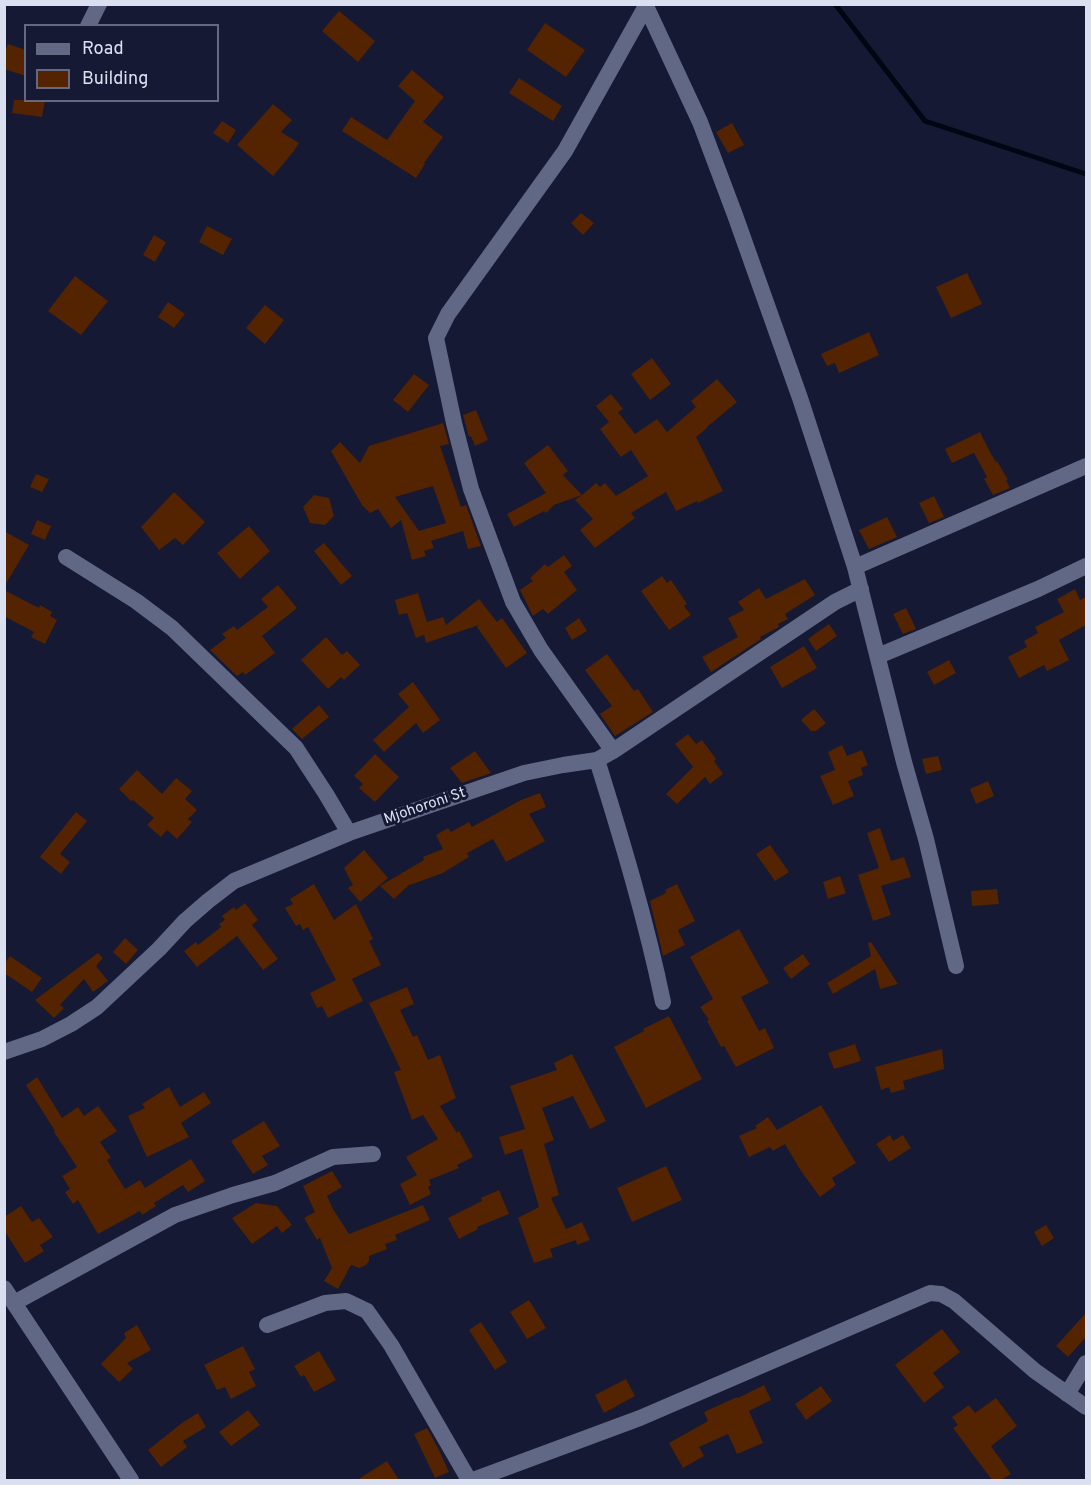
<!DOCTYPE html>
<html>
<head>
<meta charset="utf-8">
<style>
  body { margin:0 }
  #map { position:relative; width:1091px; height:1485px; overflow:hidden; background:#151933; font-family:Overpass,sans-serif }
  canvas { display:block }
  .frame { position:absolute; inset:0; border:6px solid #dbe0f1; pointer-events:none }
  .legend { position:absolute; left:24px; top:24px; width:195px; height:78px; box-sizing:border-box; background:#151933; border:2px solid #64697f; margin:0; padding:8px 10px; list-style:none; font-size:18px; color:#dbe0f1 }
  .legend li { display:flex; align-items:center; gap:12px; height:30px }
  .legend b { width:30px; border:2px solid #64697f }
</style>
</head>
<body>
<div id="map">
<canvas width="1091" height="1485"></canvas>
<div class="frame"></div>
<ul class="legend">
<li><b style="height:8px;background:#616886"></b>Road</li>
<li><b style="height:16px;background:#542300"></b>Building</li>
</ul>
</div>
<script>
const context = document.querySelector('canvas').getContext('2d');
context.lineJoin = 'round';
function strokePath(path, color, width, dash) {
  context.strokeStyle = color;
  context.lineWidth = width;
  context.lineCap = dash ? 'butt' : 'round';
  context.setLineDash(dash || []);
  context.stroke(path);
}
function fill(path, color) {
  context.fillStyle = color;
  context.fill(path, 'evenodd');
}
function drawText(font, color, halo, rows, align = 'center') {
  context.font = font + ' Overpass,sans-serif';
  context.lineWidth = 6;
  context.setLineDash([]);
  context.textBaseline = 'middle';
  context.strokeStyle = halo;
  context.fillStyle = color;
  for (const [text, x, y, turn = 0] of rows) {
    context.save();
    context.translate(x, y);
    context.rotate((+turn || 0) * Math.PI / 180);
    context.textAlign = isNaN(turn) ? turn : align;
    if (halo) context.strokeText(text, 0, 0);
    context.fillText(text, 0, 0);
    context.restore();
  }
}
strokePath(new Path2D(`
  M835,4L925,121L1086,174`), '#000612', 5);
fill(new Path2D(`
  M339,11L375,41L358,62L322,31Z
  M545,23L585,50L566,77L527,50Z
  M8,44L26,50V76L4,69V54Z
  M412,70L444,97L423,122L443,137L424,163L425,164L416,178L342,131L351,117L387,140L415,101L398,86Z
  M519,78L562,106L553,121L509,93Z
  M14,100H45L42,117L12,113Z
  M273,104L292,120L281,132L299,143L294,151L273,176L237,145Z
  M222,121L236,130L228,143L213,133Z
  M732,123L744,145L728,153L716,132Z
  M581,213L594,223L583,235L571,223Z
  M207,226L232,239L223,255L199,242Z
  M154,235L166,242L155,262L143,255Z
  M967,273L982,304L951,318L936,287Z
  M75,276L108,301L81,335L48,311Z
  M168,302L185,314L174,328L158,317Z
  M265,305L284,320L265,344L246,328Z
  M869,332L879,355L839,373L835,363L827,366L821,354Z
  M652,358L671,384L650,400L631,374Z
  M414,374L429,385L408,412L393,400Z
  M717,379L737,402L707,427V428L696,437L723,491L698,503L697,501L676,511L666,492L631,513L635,518L595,548L580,530L593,519L575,500L582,495L554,505L546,513L544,511L514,527L507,514L546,493L524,463L548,445L568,471L563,475L582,495L596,483L600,487L605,483L616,496L648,476L631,450L621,457L600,429L609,422L596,406L611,394L623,409L618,412L635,434L657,419L667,432L696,407L691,401Z
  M476,410L488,440L475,446L471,436L469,437L463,415Z
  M443,423L449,444L440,446L461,507L466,505L481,546L468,549L463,531L431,541L434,548L424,551L426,556L412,560L401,520L391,528L378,509L370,513L362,505L331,451L340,442L360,463L369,446ZM433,486L446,523L419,531L395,497Z
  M980,432L990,452L996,462L997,461L1008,480H1006L1010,488L993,495L984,479L987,477L974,453L952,463L945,449Z
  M36,474L49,479L42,492L30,487Z
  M174,492L205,522L183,545L175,538L159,550L141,527Z
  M314,495L329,498L334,516L325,525L310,523L303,507Z
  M934,496L944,517L929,523L919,503Z
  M887,517L897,537L869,549L859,530Z
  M37,520L51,526L45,540L31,534Z
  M249,526L270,551L240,579L217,553Z
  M4,531L29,545L4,587Z
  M324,543L352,576L341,585L314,551Z
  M564,555L572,566L564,572L577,590L548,614L543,609L533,616L520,590L533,581L530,578L545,564L548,567Z
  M662,576L667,583L671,580L687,604L684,606L691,615L669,630L641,591Z
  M805,579L815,595L785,614L788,619L778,624L779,627L760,637L761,639L711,672L702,657L738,637L728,618L744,610L738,602L759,588L766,599Z
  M278,585L297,608L262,636L275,653L245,675L243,672L237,676L210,650L226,638L222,634L234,626L237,630L268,607L261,599Z
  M1075,589L1080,600L1086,597V625L1059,640L1069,660L1047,671L1044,665L1019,678L1008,657L1027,647L1024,641L1038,633L1035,627L1064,612L1057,599Z
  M4,590L39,608L40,605L52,612L50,616L57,620L45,644L31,637L34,632L4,616Z
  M418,593L427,622L443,617L446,625L479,599L497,622L502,618L527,653L506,668L477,627L479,625L426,643L424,635L416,638L407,613L399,615L395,600Z
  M906,608L916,629L903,634L893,614Z
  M579,618L587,631L572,640L565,628Z
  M829,624L837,636L816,651L808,639Z
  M326,637L342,655L347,651L360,665L344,680L341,677L328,689L301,660Z
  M804,646L817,668L782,688L770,667Z
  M607,654L634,691L638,689L653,712L615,736L600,714L612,706L585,670Z
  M949,660L956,673L934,685L927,672Z
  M413,682L440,720L423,733L416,723L384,752L373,740L409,707L398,694Z
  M319,705L329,717L302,739L292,729Z
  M814,709L826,723L816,731H811L801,720Z
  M688,734L696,744L702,740L716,759L714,761L723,774L710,784L705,777L677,804L666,794L693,767L675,744Z
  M842,745L847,756L862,750L868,765L861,768L863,775L848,781L854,796L833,805L820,776L835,770L828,752Z
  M475,751L491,773L462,783L450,768Z
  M375,754L399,777L375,802L359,788L363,784L354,776Z
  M938,756L942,770L926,774L922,759Z
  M137,770L162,794L176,778L192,791L185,799L197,810L188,819L192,822L177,839L167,830L161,837L147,825L154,818L133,800L131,801L119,789Z
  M988,781L994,796L976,804L970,789Z
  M540,793L546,807L529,814L545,841L506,862L493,839L467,853L469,857L443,873L410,885V884L394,899L380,886L424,860L423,857L443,849L436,835L448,828L451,832L469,822L472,827L521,800Z
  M76,812L87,821L60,854L70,862L61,874L40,857Z
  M880,828L891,861L904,857L911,877L881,886L891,915L873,921L858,875L879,868L867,833Z
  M770,845L789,872L775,881L756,854Z
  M364,850L388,878L360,902L348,888L353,885L344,868Z
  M840,876L846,893L828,899L823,882Z
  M314,884L334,920L356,904L373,939L369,941L381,965L352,979L363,1001L328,1018L322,1006L317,1008L310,993L336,980L308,927L303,930L300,924L296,926L285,908L293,904L290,899Z
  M677,884L695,921L678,930L685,945L663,956L650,901L666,893L665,890Z
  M997,889L999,904L972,906L971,891Z
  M245,903L258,920L252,925L278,959L263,970L237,936L197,967L184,951L196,942L198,945L221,927L219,924L225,920L222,916L234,907L236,910Z
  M739,929L769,983L741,997L759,1031L765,1028L774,1048L736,1067L724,1046L721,1047L707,1021L709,1020L700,1007L713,999L690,957Z
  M125,938L138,950L126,964L113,952Z
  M871,942L898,984L880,989L875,969L833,994L827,983L871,956L868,943Z
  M98,953L103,958L96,966L108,981L93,992L84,979L60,1005L64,1008L54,1018L35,1000Z
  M803,954L810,964L791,979L783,968Z
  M10,956L42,978L32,992L4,973V964Z
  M407,987L414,1004L400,1010L413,1037L417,1035L428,1060L440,1055L456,1098L440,1106L455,1130L457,1133L459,1131L473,1157L457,1165L459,1168L429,1180L431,1185L428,1187L431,1194L410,1205L400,1184L417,1175L406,1157L438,1139L423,1115L412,1120L394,1072L401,1070L369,1003Z
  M669,1016L702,1079L646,1108L614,1047L644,1031L643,1029Z
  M855,1044L861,1061L834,1069L828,1053Z
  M942,1049L944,1069L903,1081L905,1089L891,1093L889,1087L881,1090L875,1067Z
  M572,1054L606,1121L590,1129L573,1096L542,1108L554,1140L544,1144L559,1195L551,1198L566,1229L582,1222L590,1240L577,1245L576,1240L550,1249L553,1257L534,1263L518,1218L539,1207L522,1149L505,1155L499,1137L525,1129L510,1086L557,1070L554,1063Z
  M37,1077L62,1118L78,1107L84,1116L98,1106L117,1131L100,1142L111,1158L107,1160L125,1189L140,1180L145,1188L191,1159L205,1181L188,1192L183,1185L154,1203L156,1206L142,1215L140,1211L98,1234L78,1200L73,1204L65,1192L70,1189L62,1176L77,1167L54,1132L55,1131L26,1085Z
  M169,1087L180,1107L204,1092L211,1103L181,1123L189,1137L147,1157L128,1116L145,1108L142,1104Z
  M821,1105L856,1163L832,1178L836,1185L820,1197L801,1171L785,1144L773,1151L770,1147L749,1157L739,1136L757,1128L755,1126L768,1117L777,1130Z
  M264,1121L280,1146L262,1156L268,1165L253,1174L231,1141Z
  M890,1135L893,1141L903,1135L911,1148L889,1162L876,1144Z
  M666,1166L682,1200L632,1222L617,1188Z
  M332,1171L342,1187L327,1196L333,1209L349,1234L423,1205L430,1220L395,1235L397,1240L385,1244L387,1249L369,1256V1261L366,1265L359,1268L351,1265L338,1289L324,1281L332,1268L320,1238L317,1240L304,1218L315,1212L303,1186Z
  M499,1190L509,1214L477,1227L478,1229L459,1239L448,1218L482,1201L481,1198Z
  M256,1203L277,1206L292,1225L282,1233L277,1226L252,1244L232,1218Z
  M21,1206L32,1222L39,1218L53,1237L40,1245L44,1251L25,1263L4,1230V1217Z
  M1046,1225L1054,1238L1042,1246L1034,1232Z
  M529,1300L546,1328L527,1339L510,1312Z
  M1086,1313V1337L1068,1357L1056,1346Z
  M481,1322L507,1362L495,1370L469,1330Z
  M137,1325L151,1350L127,1363L133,1369L119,1382L101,1364L126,1338L124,1333Z
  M942,1329L960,1352L933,1373L944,1387L924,1403L895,1365Z
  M243,1346L255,1369L249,1372L256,1386L231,1399L225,1387L217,1390L204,1365Z
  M319,1351L336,1380L314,1392L304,1375L301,1377L294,1366Z
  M626,1379L635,1396L604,1413L595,1395Z
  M764,1385L771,1400L749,1411L763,1443L737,1454L728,1434L699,1447L704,1456L683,1468L669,1443L708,1421L704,1412L737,1397L738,1398Z
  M821,1386L832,1401L806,1420L795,1404Z
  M996,1398L1017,1426L991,1446L1011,1474L1001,1480H992L953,1428L958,1425L952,1417L969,1405L975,1413Z
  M248,1410L260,1425L231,1446L219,1432Z
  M198,1413L206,1427L183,1441L187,1447L161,1467L148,1450L182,1423Z
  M427,1428L439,1450L449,1472L435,1478L414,1434Z
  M387,1461L399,1480H357Z`), '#542300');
strokePath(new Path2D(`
  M645,4L700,122L735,215L800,398L855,567L904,762L926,839L956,966
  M88,26L99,4
  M66,557L136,601L172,628L296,748L326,794L349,833
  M855,567L1086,466
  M878,656L1038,589L1086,566
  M613,751L541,650L513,602L471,489L454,423L436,338L448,314L565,151L646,6
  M597,760C622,840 646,920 663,1002
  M4,1052L42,1039L71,1024L97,1007L159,949L185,921L208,901L234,881L349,833L524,773L563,765L597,760L613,751L835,602L861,589
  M4,1288L131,1480
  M14,1303L175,1215L233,1195L275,1183L333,1157L373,1154
  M267,1325L325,1303L346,1301L367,1311L391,1345L469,1480
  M1067,1394L1086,1363
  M473,1480L640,1418L930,1293L941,1294L954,1301L1035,1371L1086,1407`), '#616886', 16);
drawText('15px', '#dbe0f1', '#151933', [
  ["Mjohoroni St",425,807,-19]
]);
</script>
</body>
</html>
